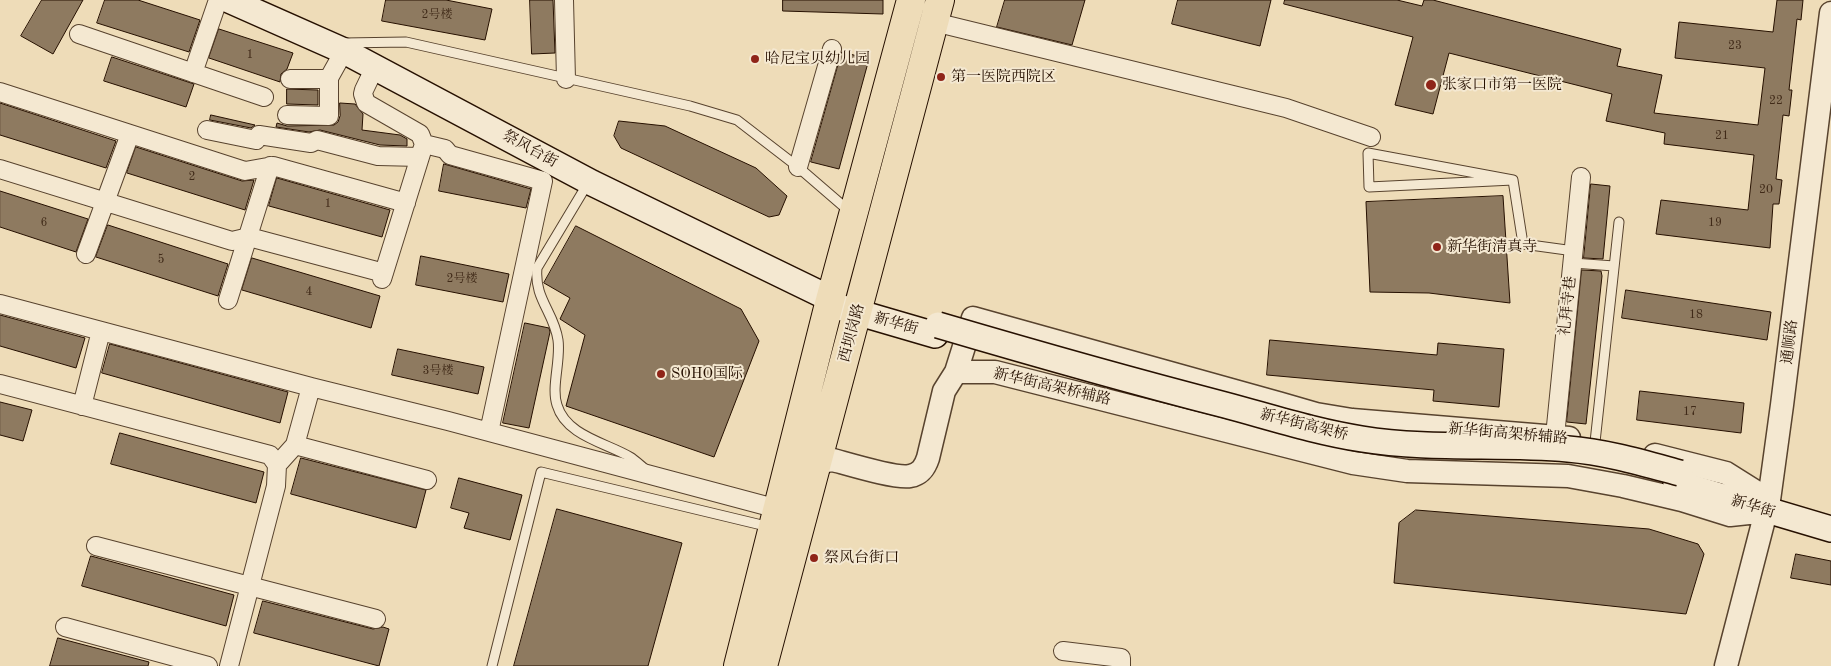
<!DOCTYPE html>
<html>
<head>
<meta charset="utf-8">
<style>
  body { margin:0 }
  canvas { display:block; background:#eedcb8 }
</style>
</head>
<body>
<canvas width="1831" height="666"></canvas>
<script>
const context = document.querySelector('canvas').getContext('2d');
context.lineJoin = 'round';
function fill(path, color) {
  context.fillStyle = color;
  context.fill(path, 'evenodd');
}
function strokePath(path, color, width, dash) {
  context.strokeStyle = color;
  context.lineWidth = width;
  context.lineCap = dash ? 'butt' : 'round';
  context.setLineDash(dash || []);
  context.stroke(path);
}
function drawText(font, color, halo, rows, align = 'center') {
  context.font = font + ' "Old Standard TT","Noto Serif SC",serif';
  context.lineWidth = 4;
  context.setLineDash([]);
  context.textBaseline = 'middle';
  context.strokeStyle = halo;
  context.fillStyle = color;
  for (const [text, x, y, turn = 0] of rows) {
    context.save();
    context.translate(x, y);
    context.rotate((+turn || 0) * Math.PI / 180);
    context.textAlign = isNaN(turn) ? turn : align;
    if (halo) context.strokeText(text, 0, 0);
    context.fillText(text, 0, 0);
    context.restore();
  }
}
const building = new Path2D(`
  M42,0H83L53,54L21,36Z
  M105,0H138L200,20L189,52L97,23Z
  M386,0H446L492,9L485,40L382,21Z
  M530,0H553L555,53L532,54Z
  M783,0H883V14L783,11Z
  M1005,0H1085L1072,45L997,27Z
  M1178,0H1271L1260,46L1172,24Z
  M1285,0H1397L1422,6L1424,0H1433L1621,49L1617,66L1662,75L1654,113L1758,125L1765,68L1675,58L1679,22L1773,32L1777,0H1803L1801,20L1797,19L1789,90H1792L1789,116L1783,115L1776,179L1782,180L1779,204H1773L1770,248L1656,234L1661,200L1748,210L1754,155L1664,144L1665,133L1606,121L1612,94L1449,53L1433,114L1395,105L1413,37L1284,4Z
  M219,29L293,53L287,69L281,74L280,82L209,58Z
  M842,52L869,59L839,169L811,162Z
  M112,57L194,84L186,107L104,81Z
  M287,89L318,90V105L287,104Z
  M0,103L116,141L106,168L0,135Z
  M340,103L355,104L363,114L362,130L400,135L407,139V146L380,145L320,130L309,132L276,127L277,123L287,126L334,125L338,122L340,116Z
  M211,115L255,125L251,128L210,120Z
  M619,121L665,126L756,168L787,196L779,215L769,217L621,148L614,136Z
  M136,147L242,181L254,180L245,210L127,173Z
  M444,164L531,189L526,208L439,191Z
  M277,178L390,210L382,237L269,206Z
  M1591,184L1610,186L1603,259L1584,258Z
  M0,191L88,219L76,252L0,227Z
  M1503,196L1510,303L1429,293L1370,292L1366,202Z
  M108,225L228,264L218,296L96,257Z
  M576,226L741,309L759,341L714,457L566,406L585,335L560,319L570,298L544,283Z
  M421,256L509,274L503,302L416,285Z
  M252,258L380,296L371,328L242,290Z
  M1582,270L1601,271L1602,276L1586,424L1567,422Z
  M1626,290L1771,312L1767,340L1622,318Z
  M0,315L85,338L76,368L0,346Z
  M525,323L549,328L550,332L529,428L503,423Z
  M1270,340L1437,355L1438,343L1504,349L1499,407L1433,401L1434,390L1267,375Z
  M110,344L288,392L280,423L102,373Z
  M398,349L484,367L478,394L392,375Z
  M1640,391L1744,403L1741,433L1637,420Z
  M0,402L32,410L23,441L0,435Z
  M120,433L264,472L256,503L111,464Z
  M301,458L426,490L416,528L291,494Z
  M459,478L522,495L510,540L464,528L469,513L451,508Z
  M557,509L682,543L648,666H514Z
  M1416,510L1649,529L1698,544L1704,554L1686,614L1394,583L1399,523Z
  M1796,554L1831,561V585L1791,578Z
  M91,556L234,595L226,626L82,586Z
  M263,601L373,629L383,627L389,629L379,666L254,633Z
  M58,638L149,662L148,666H50Z`);
fill(building, '#8e7a60');
strokePath(building, '#261000', 1);
const service = new Path2D(`
  M344,43L406,42L690,106L737,120L798,167L849,211
  M1513,180L1369,187L1368,153L1513,180L1523,244L1574,251
  M588,183L537,268C534,299 554,312 558,340C561,360 551,387 557,405C566,436 607,443 630,457C635,460 640,465 645,469
  M1573,263L1614,266
  M1595,442L1619,222
  M492,666L541,472L770,527`);
const minor = new Path2D(`
  M564,0L566,79
  M934,22L1286,108L1371,137
  M79,34L264,97
  M375,67L364,90L363,94L366,103L420,134L424,144L382,279
  M193,73L218,0
  M290,79H329
  M0,92L245,171L273,166L406,203
  M287,115L329,116V78L344,51
  M207,130L256,140L259,135L311,143L317,140L378,156L420,157
  M424,144L445,149L450,155L543,181L489,432
  M798,167L832,49
  M0,169L232,241L249,237L384,273
  M86,254L130,134
  M228,300L270,166
  M0,304L311,387L295,445L277,465
  M0,384L270,455L277,465L276,486L229,666
  M311,387L448,421L778,509
  M82,406L101,331
  M1555,436L1581,177
  M295,445L427,480
  M96,546L376,619
  M65,627L208,666
  M1063,651L1121,658V666`);
const tertiary = new Path2D(`
  M956,372L973,318L1278,403
  M1269,435L1278,403L1316,414L1352,420L1569,438
  M1655,455L1726,473L1769,500
  M817,466L826,461L833,460C848,464 897,479 910,476C921,474 925,467 928,458L944,391L956,372H995L1353,463L1407,471L1568,476L1623,486L1682,500L1730,515L1767,511
  M1726,666L1769,500L1782,405L1831,13`);
const secondary = new Path2D(`
  M229,0L344,51L592,183L831,299
  M839,307L935,335
  M1676,483L1831,529`);
const primary = new Path2D(`
  M738,666L829,304L911,0
  M763,666L940,0`);
strokePath(service, '#58432e', 11);
strokePath(minor, '#58432e', 20);
strokePath(tertiary, '#58432e', 25);
strokePath(secondary, '#261000', 28);
strokePath(primary, '#261000', 30);
strokePath(service, '#f4e8d1', 9);
strokePath(minor, '#f4e8d1', 18);
strokePath(tertiary, '#f4e8d1', 22);
strokePath(secondary, '#f4e8d1', 25);
strokePath(primary, '#eedcb8', 28);
const secondaryBridge = new Path2D(`
  M938,325C1033,353 1128,380 1225,405C1270,417 1316,432 1362,439C1430,450 1499,443 1568,449C1606,452 1643,463 1680,473`);
strokePath(secondaryBridge, '#261000', 28, []);
strokePath(secondaryBridge, '#f4e8d1', 25);
for (const [x, y, r, color] of [
  [755,59,5,"#8f2418"],
  [941,77,5,"#8f2418"],
  [1431,85,6,"#8f2418"],
  [1437,247,5,"#8f2418"],
  [661,374,5,"#8f2418"],
  [814,558,5,"#8f2418"]
]) {
  const dot = new Path2D();
  dot.arc(x, y, r, 0, 2 * Math.PI);
  context.fillStyle = color;
  context.fill(dot);
  strokePath(dot, '#f4e8d1', 2);
}
drawText('12px', '#402a18', null, [
  ["2号楼",437,15],
  ["23",1735,46],
  ["1",250,55],
  ["22",1776,101],
  ["21",1722,136],
  ["2",192,177],
  ["20",1766,190],
  ["1",328,204],
  ["6",44,223],
  ["19",1715,223],
  ["5",161,260],
  ["2号楼",462,279],
  ["4",309,292],
  ["18",1696,315],
  ["3号楼",438,371],
  ["17",1690,412]
]);
drawText('15px', '#261000', '#f4e8d1', [
  ["哈尼宝贝幼儿园",765,59],
  ["第一医院西院区",951,77],
  ["张家口市第一医院",1442,85],
  ["新华街清真寺",1447,247],
  ["SOHO国际",671,374],
  ["祭风台街口",824,558]
], 'left');
drawText('15px', '#261000', '#f4e8d1', [
  ["祭风台街",530,149,29],
  ["礼拜寺巷",1568,306,-84],
  ["新华街",896,324,16],
  ["西坝岗路",852,333,-75],
  ["通顺路",1790,342,-83],
  ["新华街高架桥辅路",1052,387,13],
  ["新华街高架桥",1304,425,14],
  ["新华街高架桥辅路",1508,434,5],
  ["新华街",1753,507,17]
]);
</script>
</body>
</html>
